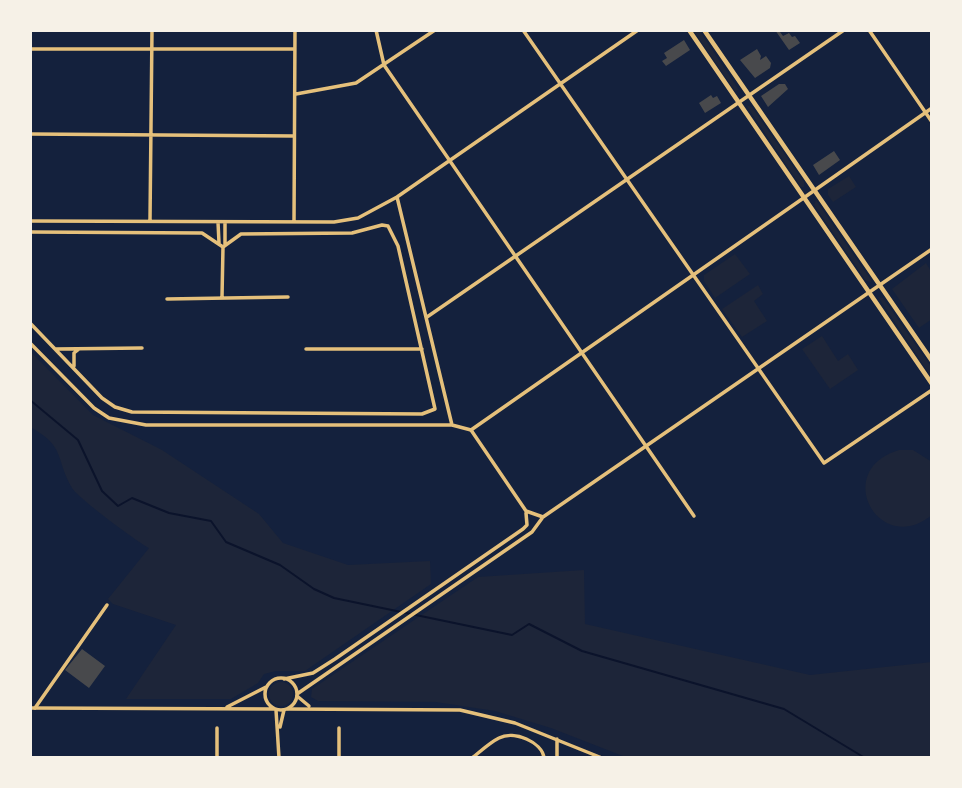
<!DOCTYPE html>
<html>
<head>
<meta charset="utf-8">
<style>
  body { margin:0 }
  #map { position:relative; width:962px; height:788px; overflow:hidden; background:#14213d; font-family:Ubuntu,sans-serif }
  canvas { display:block }
  .frame { position:absolute; inset:0; border:32px solid #f6f1e7; pointer-events:none }
</style>
</head>
<body>
<div id="map">
<canvas width="962" height="788"></canvas>
<div class="frame"></div>
</div>
<script>
const context = document.querySelector('canvas').getContext('2d');
context.lineJoin = 'round';
function fill(path, color) {
  context.fillStyle = color;
  context.fill(path, 'evenodd');
}
function strokePath(path, color, width, dash) {
  context.strokeStyle = color;
  context.lineWidth = width;
  context.lineCap = dash ? 'butt' : 'round';
  context.setLineDash(dash || []);
  context.stroke(path);
}
fill(new Path2D(`
  M693,30H699L739,90L735,91Z
  M746,105L752,107L804,182V187H801Z
  M849,176L856,187L833,202L828,195V189Z
  M816,200L871,280V282L866,281L814,205Z
  M735,254L750,274L715,298L704,281V275Z
  M926,263L932,273V319L919,328L892,289Z
  M758,285L763,294L754,301L767,321L742,337L722,309Z
  M878,297L883,298L932,368V378Z
  M822,336L838,361L848,354L858,370L830,389L802,349Z
  M30,351L93,415L162,450L259,514L283,543L348,565L430,561L431,584L305,671H276L264,674L258,683L231,699H126L176,625L113,604L108,599L149,548C136,541 78,498 72,488C55,459 66,446 30,427Z
  M899,450H913L932,462V515C879,558 831,470 899,450Z
  M584,570L585,624L810,675L932,662V758H628L551,728L495,711L436,702L318,701L311,697L312,689L478,577Z
  M269 694a12 12 0 1 1 24 0a12 12 0 1 1-24 0Z`), '#1d2539');
strokePath(new Path2D(`
  M30,400L78,440L102,491L118,506L132,498L169,513L211,521L226,542L280,565L314,589L334,598L512,635L529,624L582,651L784,709L865,758`), '#0b132b', 2);
fill(new Path2D(`
  M775,30H783L780,32L783,36L789,33L792,37L795,36L800,43L789,50Z
  M684,40L690,50L666,66L662,61L667,58L664,53Z
  M757,49L761,56L760,60L766,56L771,63L770,68L755,78L740,60Z
  M779,84H785L788,89L768,107L761,96Z
  M711,95L713,98L717,96L721,103L705,113L699,103Z
  M834,151L840,160L819,175L813,165Z
  M82,649L105,666L89,688L65,670Z`), '#48494c');
strokePath(new Path2D(`
  M376,30L384,65L694,516
  M523,30L824,463L932,390
  M869,30L932,122
  M30,49H295
  M296,94L356,83L435,30
  M30,134L294,136
  M815,190L932,108
  M397,197L452,425L471,430
  M150,220L152,30
  M30,221L334,222L358,218L397,197L638,30
  M218,222L219,243
  M294,222L295,30
  M225,223V245
  M30,232L202,233L223,247L241,234L352,233L382,225L388,226L398,246L435,409L422,414L132,412L115,407L102,398L30,323
  M222,297L223,247
  M167,299L288,297
  M427,317L844,30
  M30,343L94,408L109,418L146,425H452
  M55,349L142,348
  M306,349H422
  M74,366V353L79,349
  M297,696L309,706
  M35,708L107,605
  M288,709L460,710L515,723L602,758
  M276,710L279,758
  M280,727L284,710
  M557,739V758
  M217,758V728
  M339,758V728
  M472,758C480,752 489,743 499,738C514,730 542,742 544,758`), '#e5c07b', 3.5);
strokePath(new Path2D(`
  M543,517L526,511L471,430L815,190
  M265 694a16 16 0 1 1 32 0a16 16 0 1 1-32 0Z
  M284,679L313,673L335,659L523,529L527,525L526,513
  M297,694L532,532L543,517L932,249
  M227,707L266,687
  M30,708L274,709`), '#e5c07b', 3.5);
strokePath(new Path2D(`
  M689,30L932,384
  M704,30L932,361`), '#e5c07b', 4.5);
</script>
</body>
</html>
